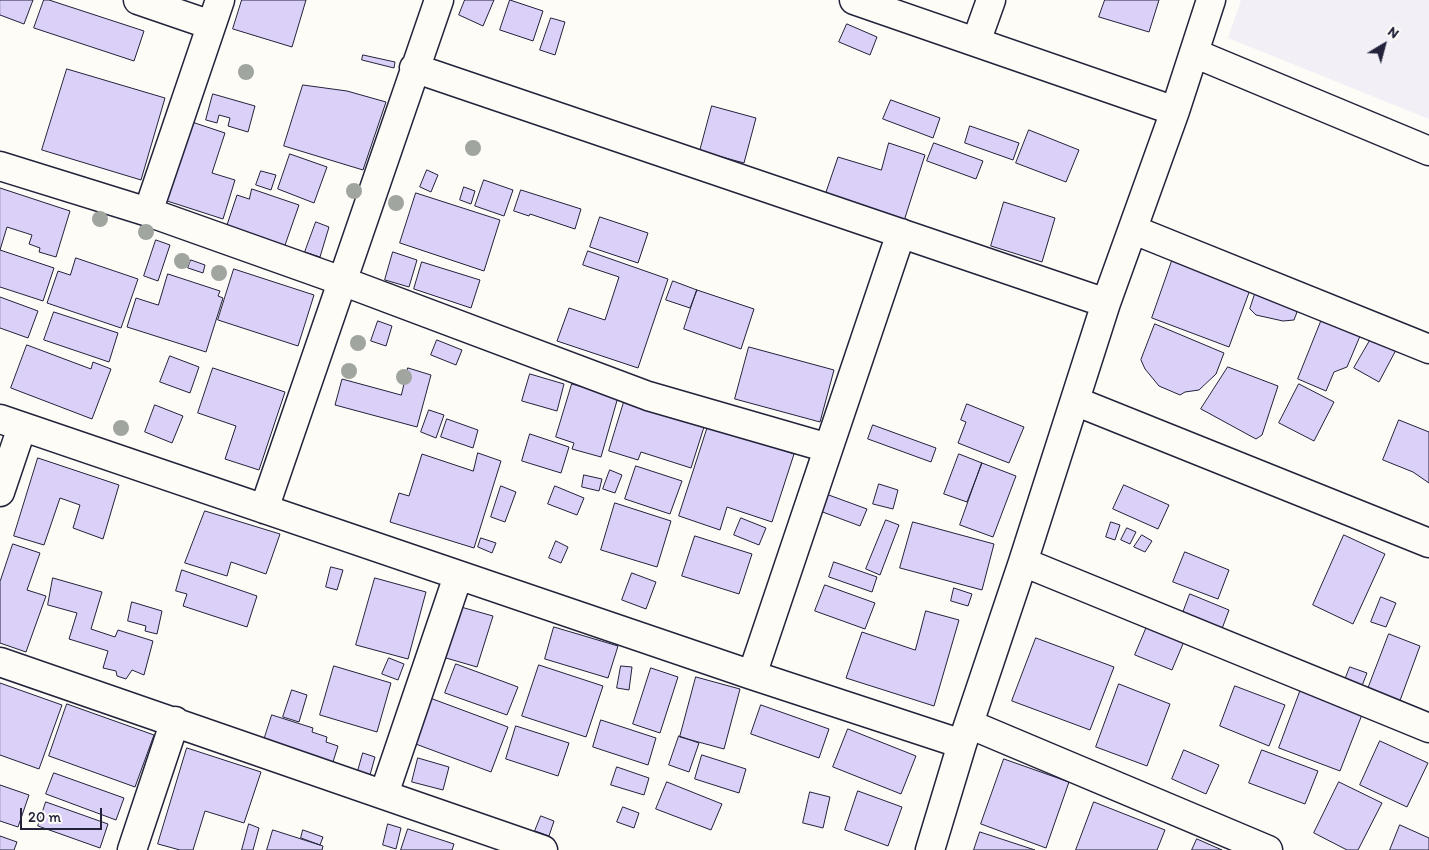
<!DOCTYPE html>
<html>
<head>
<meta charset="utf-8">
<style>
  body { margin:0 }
  #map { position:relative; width:1429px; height:850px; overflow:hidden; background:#fdfcf7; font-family:Itim,sans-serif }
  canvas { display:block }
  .north { position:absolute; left:1359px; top:20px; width:50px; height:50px; -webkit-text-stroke:4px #fdfcf7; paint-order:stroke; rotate:37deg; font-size:14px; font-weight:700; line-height:20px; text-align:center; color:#22223b }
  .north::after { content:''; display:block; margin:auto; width:18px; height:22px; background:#22223b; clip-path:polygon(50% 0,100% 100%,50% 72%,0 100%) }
  .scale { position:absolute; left:20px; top:808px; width:82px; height:22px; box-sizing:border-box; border:2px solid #22223b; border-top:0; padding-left:6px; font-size:15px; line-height:18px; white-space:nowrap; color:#22223b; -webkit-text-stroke:4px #fdfcf7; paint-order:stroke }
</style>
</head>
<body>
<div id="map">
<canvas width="1429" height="850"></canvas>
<div class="north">N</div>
<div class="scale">20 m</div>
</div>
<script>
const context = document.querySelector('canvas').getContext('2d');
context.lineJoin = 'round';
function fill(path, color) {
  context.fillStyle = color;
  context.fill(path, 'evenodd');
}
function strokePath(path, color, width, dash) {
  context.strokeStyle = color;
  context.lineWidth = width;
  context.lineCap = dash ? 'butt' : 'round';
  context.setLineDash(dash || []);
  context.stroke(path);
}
fill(new Path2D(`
  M1241,0H1429V119L1228,38Z`), '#f2eff7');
const building = new Path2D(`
  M0,0H33L24,24L0,15Z
  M44,0H49L144,31L134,61L34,28Z
  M242,0H306L292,47L233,29Z
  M465,0H494L483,26L459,15Z
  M510,0L543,11L533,41L500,30Z
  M1105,0H1159L1149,32L1099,17Z
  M551,18L565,22L555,55L540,50Z
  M847,24L877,37L870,55L839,42Z
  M363,55L395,62L394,68L362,60Z
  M67,69L165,98L141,180L42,150Z
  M303,85L347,91L386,102L363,170L284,146Z
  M213,94L255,106L248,132L228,126L230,118L219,115L217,123L206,120Z
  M891,100L940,118L933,138L883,119Z
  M712,106L756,118L744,163L700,151Z
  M186,120L225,133L212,173L235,180L223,219L161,199Z
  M970,126L1019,143L1013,160L965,143Z
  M1029,130L1079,150L1066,182L1016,163Z
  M889,143L925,155L904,221L825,195L838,157L881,170Z
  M934,143L983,161L976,179L927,161Z
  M290,154L327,167L314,203L278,189Z
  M427,170L438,175L431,192L420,187Z
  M261,171L276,175L271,190L256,185Z
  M484,180L513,190L504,216L475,206Z
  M464,187L475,191L471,204L460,200Z
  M0,188L70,211L56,257L39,252L40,248L29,244L32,235L7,227L0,250L54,268L43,301L0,287Z
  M252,189L299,205L284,248L226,228L237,195L249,199Z
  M521,190L581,209L575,229L530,214L529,216L514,211Z
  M416,193L500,220L484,271L400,243Z
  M1004,202L1055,218L1042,262L991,246Z
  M600,217L648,233L638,263L590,247Z
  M316,222L329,227L320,257L305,252Z
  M156,240L170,245L158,281L144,276Z
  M588,251L668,279L638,368L557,341L569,308L605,320L619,277L583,265Z
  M393,252L417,260L409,287L385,280Z
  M76,258L138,279L121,328L47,303L58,271L70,275Z
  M1173,258L1251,287L1229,347L1152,318Z
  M191,260L205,265L203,273L188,268Z
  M422,262L480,280L471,308L414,289Z
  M234,269L314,295L298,346L218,320Z
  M168,274L220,291L218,296L223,298L206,352L127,327L136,298L158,305Z
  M673,281L697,290L690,308L666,300Z
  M1257,288L1300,304L1294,320L1283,321L1256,315L1250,309Z
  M697,290L754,309L741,349L684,329Z
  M0,297L38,311L28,338L0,328Z
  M54,312L118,333L109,362L44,340Z
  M1324,314L1363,329L1347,367L1334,372L1326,391L1298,379Z
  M378,321L392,326L386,346L371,341Z
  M1155,324L1224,353L1216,374L1199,390L1185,392L1180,395L1159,386L1145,369L1141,360Z
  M1372,337L1396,350L1379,382L1354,368Z
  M437,340L462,350L456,365L431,355Z
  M27,345L91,369L93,362L111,369L92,419L11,388Z
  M749,347L834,370L820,422L735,399Z
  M170,356L199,367L190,393L160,382Z
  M1228,367L1278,386L1262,435L1256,439L1201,409Z
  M213,368L285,392L259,470L225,459L236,426L198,413Z
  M408,368L431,375L417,427L335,405L342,379L401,395Z
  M530,374L564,384L557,411L522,401Z
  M572,384L618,397L601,457L572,449L574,443L556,437Z
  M1299,384L1334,402L1314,441L1279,423Z
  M624,402L704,427L691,468L641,452L638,460L609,451Z
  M967,404L1024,427L1009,463L958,443L966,422L961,420Z
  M155,405L183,416L172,443L145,432Z
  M429,410L444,415L436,438L421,432Z
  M447,419L478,430L473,448L441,437Z
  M1399,420L1429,432V483L1413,472L1383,460Z
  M873,425L936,448L931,462L868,439Z
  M708,426L794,454L772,522L727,507L720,530L679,516Z
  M530,434L569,447L561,473L522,461Z
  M478,453L501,461L474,548L390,522L399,493L409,496L422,454L473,471Z
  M959,454L982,463L967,502L944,494Z
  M38,458L119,485L103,539L73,528L80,505L60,498L44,545L14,536Z
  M982,463L1016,476L993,537L960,525Z
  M636,466L682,481L670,514L625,499Z
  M610,470L622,475L615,493L603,489Z
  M584,475L602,479L599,491L582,487Z
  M879,484L898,490L893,509L873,504Z
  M1124,485L1169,505L1158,529L1113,509Z
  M501,486L516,492L505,522L491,517Z
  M555,486L584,498L577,515L548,504Z
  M826,494L867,509L860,526L820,511Z
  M615,503L671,521L657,567L601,550Z
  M205,511L280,534L266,574L231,562L227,576L185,563Z
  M741,518L766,528L759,545L734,535Z
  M886,520L899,525L880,575L866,569Z
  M913,522L994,544L982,590L900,568Z
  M1111,522L1120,525L1115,540L1106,537Z
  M1127,528L1136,532L1130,544L1121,540Z
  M1142,535L1152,541L1145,552L1134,547Z
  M1344,535L1385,554L1353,624L1313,605Z
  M695,536L752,554L739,594L682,576Z
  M481,538L496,543L492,553L478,547Z
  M556,541L568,547L561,563L549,558Z
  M13,544L40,553L27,590L46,596L26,652L0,643V582Z
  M1185,552L1229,570L1218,599L1173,582Z
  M834,562L877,577L872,592L829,577Z
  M331,567L343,570L337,590L326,587Z
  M182,570L257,596L247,627L183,606L187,594L176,591Z
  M632,573L656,582L646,609L622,600Z
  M53,578L102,592L91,629L115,637L118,630L153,641L144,675L132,670L126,679L117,676L116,671L103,668L108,651L69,639L77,613L48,605Z
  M375,578L426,592L408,659L356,645Z
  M825,585L875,603L865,629L815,611Z
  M954,588L972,594L968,606L951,601Z
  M1190,594L1229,610L1220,634L1181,618Z
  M1381,597L1396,603L1386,627L1371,622Z
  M132,602L162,611L157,634L145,631L146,626L128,621Z
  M461,607L493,616L477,667L446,658Z
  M926,611L959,620L934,706L846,678L862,632L915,650Z
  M1148,624L1185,639L1172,670L1135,655Z
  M554,627L618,646L608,678L545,659Z
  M1389,634L1420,646L1398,706L1366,694Z
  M1036,638L1114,667L1090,730L1012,701Z
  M389,658L404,664L398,680L382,674Z
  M456,664L518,687L507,715L445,693Z
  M539,665L603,686L586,737L522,716Z
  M334,666L391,683L377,732L320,715Z
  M621,666L632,667L629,690L617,688Z
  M1350,667L1367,673L1360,691L1343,685Z
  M651,668L678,677L660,733L633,724Z
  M696,677L740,689L724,749L680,737Z
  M0,683L62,705L39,769L0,755Z
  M1119,684L1170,704L1147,766L1096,747Z
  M1235,686L1285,705L1269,746L1220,726Z
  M1301,689L1363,712L1340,771L1279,748Z
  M292,690L307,695L299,722L283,717Z
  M430,698L508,727L491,772L413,743Z
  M67,704L154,735L135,787L49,756Z
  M761,705L829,729L819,758L751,734Z
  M272,715L313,728L312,732L327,737L326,742L338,746L333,762L264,740Z
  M601,720L656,738L648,765L593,747Z
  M516,726L569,743L558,776L506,759Z
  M848,729L916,756L901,794L833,767Z
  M679,736L699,743L689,772L669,765Z
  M1380,741L1428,763L1407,807L1360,785Z
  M187,748L261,772L244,823L205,811L193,850H180L158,844Z
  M1184,750L1219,765L1206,794L1172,779Z
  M1262,750L1318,771L1305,804L1249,783Z
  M363,753L375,757L370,775L358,771Z
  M702,755L746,769L739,793L695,779Z
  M418,758L449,767L443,790L412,782Z
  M1004,759L1069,782L1046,848L981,824Z
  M617,767L649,778L644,795L611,785Z
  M54,773L124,798L116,820L46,794Z
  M667,782L722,804L711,830L656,809Z
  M1339,782L1382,803L1358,850H1347L1314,833Z
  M0,785L29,795L18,827L0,821Z
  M858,791L902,807L888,846L845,830Z
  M810,792L830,797L823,828L803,823Z
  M46,802L108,824L100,848L38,826Z
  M1094,802L1165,830L1157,850H1076Z
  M623,807L639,813L634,828L617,822Z
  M541,816L554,821L549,836L535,831Z
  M249,824L259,828L253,850H242Z
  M388,824L401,828L396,849L383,845Z
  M1400,825L1429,838V850H1390Z
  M408,829L454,844L452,850H401Z
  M273,830L323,846L322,850H267Z
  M303,830L323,837L320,845L301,838Z
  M980,832L1035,850H974Z
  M0,836L17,842L14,850H0Z
  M1197,839L1222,850H1192Z`);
fill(building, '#dad0f8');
strokePath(building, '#22223b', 1);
const minor = new Path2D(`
  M138,0L211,25
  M854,0L1175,111
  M976,42L991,0
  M1194,53L1429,151
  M414,68L1106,303
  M0,166L148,212L342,281L648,396L828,448
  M148,212L220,0
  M1134,230L1429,349
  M1075,401L1429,543
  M0,419L752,675L962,744
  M0,492L22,427
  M264,509L439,0
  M1023,562L1429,728
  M0,662L543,850
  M752,675L901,233
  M969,724L1268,850
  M384,794L458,576
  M132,850L175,721
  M930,850L962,744L1023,562L1106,303L1175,111L1211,0`);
strokePath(minor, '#22223b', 31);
strokePath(minor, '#fdfcf7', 28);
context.fillStyle = '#a0a5a0';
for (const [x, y] of [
  [246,72],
  [473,148],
  [354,191],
  [396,203],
  [100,219],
  [146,232],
  [182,261],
  [219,273],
  [358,343],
  [349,371],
  [404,377],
  [121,428]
]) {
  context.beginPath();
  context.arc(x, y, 8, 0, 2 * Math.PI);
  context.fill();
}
</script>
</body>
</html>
